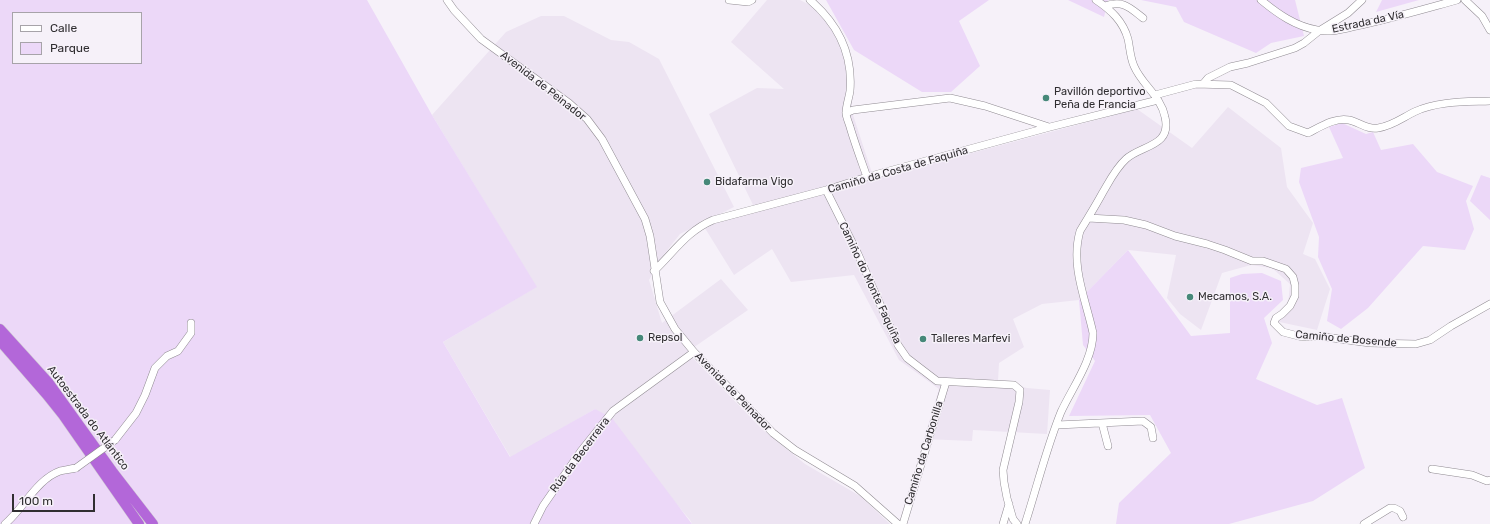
<!DOCTYPE html>
<html>
<head>
<meta charset="utf-8">
<style>
  body { margin:0 }
  #map { position:relative; width:1490px; height:524px; overflow:hidden; background:#f6f1f9; font-family:Rubik,sans-serif }
  canvas { display:block }
  .legend { position:absolute; left:12px; top:12px; width:130px; height:52px; box-sizing:border-box; background:#f6f1f9; border:1px solid #a7a3a9; margin:0; padding:5px 7px; list-style:none; font-size:12px; color:#302e31 }
  .legend li { display:flex; align-items:center; gap:8px; height:20px }
  .legend b { width:20px; border:1px solid #a7a3a9 }
  .scale { position:absolute; left:12px; top:494px; width:83px; height:18px; box-sizing:border-box; border:2px solid #302e31; border-top:0; padding-left:5px; font-size:12px; line-height:14px; white-space:nowrap; color:#302e31; -webkit-text-stroke:3px #f6f1f9; paint-order:stroke }
</style>
</head>
<body>
<div id="map">
<canvas width="1490" height="524"></canvas>
<ul class="legend">
<li><b style="height:5px;background:#fff"></b>Calle</li>
<li><b style="height:11px;background:#ecd8f8"></b>Parque</li>
</ul>
<div class="scale">100 m</div>
</div>
<script>
const context = document.querySelector('canvas').getContext('2d');
context.lineJoin = 'round';
function fill(path, color) {
  context.fillStyle = color;
  context.fill(path, 'evenodd');
}
function strokePath(path, color, width, dash) {
  context.strokeStyle = color;
  context.lineWidth = width;
  context.lineCap = dash ? 'butt' : 'round';
  context.setLineDash(dash || []);
  context.stroke(path);
}
function drawText(font, color, halo, rows, align = 'center') {
  context.font = font + ' Rubik,sans-serif';
  context.lineWidth = 3;
  context.setLineDash([]);
  context.textBaseline = 'middle';
  context.strokeStyle = halo;
  context.fillStyle = color;
  for (const [text, x, y, turn = 0] of rows) {
    context.save();
    context.translate(x, y);
    context.rotate((+turn || 0) * Math.PI / 180);
    context.textAlign = isNaN(turn) ? turn : align;
    if (halo) context.strokeText(text, 0, 0);
    context.fillText(text, 0, 0);
    context.restore();
  }
}
fill(new Path2D(`
  M767,0H800L812,6L827,19L846,59L853,115L874,179L1137,109L1192,148L1228,107L1281,148L1287,187L1313,223L1303,254L1315,259L1330,289L1317,330L1270,320L1288,305L1290,284L1272,268L1251,265L1222,273L1201,330L1180,314L1167,298L1176,255L1128,250L1079,300L1042,304L1013,319L1024,347L999,363L998,381L1027,388L1050,390L1047,434L973,430L972,441L924,439L939,389L899,360L854,275L791,282L772,249L734,275L703,225L755,209L709,114L757,88L784,89L731,42Z
  M541,16H564L611,40L629,42L659,59L734,207L680,234L662,257L649,280L662,323L721,279L748,310L687,352L761,428L805,464L860,496L890,524H692L690,520L595,409L511,458L443,342L536,287L432,115L506,32Z`), '#ede4f2');
fill(new Path2D(`
  M0,0H367L432,115L537,287L443,342L510,457L595,409L612,418L692,524H0ZM13,13H141V63H13Z
  M826,0H989L959,21L980,66L951,92H922L854,50Z
  M1068,0H1108L1104,17Z
  M1141,0H1295L1304,36L1271,43L1256,53L1184,22L1176,7Z
  M1382,0H1419L1376,12Z
  M1342,123L1366,134L1373,132L1381,150L1413,144L1437,172L1473,186L1466,201L1474,229L1465,250L1423,246L1368,308L1341,329L1327,321L1332,289L1318,257L1319,237L1299,182L1301,168L1343,158L1329,127Z
  M1481,175L1490,178V220L1470,201Z
  M1128,250L1191,336L1230,333V278L1242,274L1262,273L1281,281L1283,300L1264,318L1272,343L1256,379L1317,405L1342,398L1365,468L1313,501L1229,524H1116L1119,503L1171,453L1150,415L1069,416L1095,361L1083,345L1079,300Z`), '#ecd8f8');
const minor = new Path2D(`
  M447,0L454,10L481,39L569,103L587,119L602,139L645,219L650,236L660,302L675,329L694,352L773,433L795,450L855,486L898,524
  M729,0L748,2L752,0
  M810,0C838,24 853,54 850,91C849,98 846,106 846,113C846,117 849,123 850,127C855,144 861,160 867,177
  M1261,0C1278,14 1295,26 1317,30C1330,33 1344,29 1356,26C1390,19 1424,9 1457,0
  M1465,0L1482,16L1490,30
  M1105,6C1123,0 1129,7 1143,18
  M1203,84L1208,78L1230,67L1248,63L1295,48L1304,43L1319,31L1348,13L1362,0
  M1155,95L1196,84L1231,85L1266,103L1289,126L1308,133C1320,127 1335,117 1349,120C1359,122 1367,130 1378,128C1392,126 1402,118 1414,112C1437,101 1465,102 1490,101
  M846,113L853,110L950,98L985,106L1049,127
  M826,190L858,254L898,345L907,358L937,381L1014,385L1020,390L1019,402L1003,470L1004,482L1007,498L1013,519L1017,524
  M1088,218L1124,220L1146,225L1175,236L1207,244L1225,250L1252,261H1263L1286,269L1293,277L1295,285V296L1290,306L1282,314L1276,318L1274,323L1283,332L1302,337H1325L1370,343L1416,344L1430,340L1451,326L1490,304
  M654,271C674,252 687,231 713,220L826,190L867,177L1050,127L1158,100
  M1102,423L1108,446
  M1057,425L1143,421L1151,427L1153,438
  M115,440L136,413L145,395L155,368L167,356L178,351L191,333V323
  M1432,469L1472,475L1487,481L1490,480
  M5,524C23,509 37,479 60,471C65,470 71,469 76,468
  M534,524L543,506L581,451L613,411L694,352
  M903,524L946,382
  M1003,524L1009,504
  M1025,524C1037,487 1046,449 1061,412C1072,388 1093,360 1093,333C1086,300 1070,266 1080,231C1088,218 1096,205 1103,192C1110,180 1116,168 1126,159C1141,145 1172,147 1165,117C1161,96 1142,85 1134,66C1130,57 1130,48 1128,39C1123,21 1111,10 1096,0
  M1364,524L1390,508H1394L1400,511L1403,517`);
const highway = new Path2D(`
  M0,329L48,382L112,471L153,524
  M0,341L47,395L63,415L139,524`);
strokePath(minor, '#908b92', 8);
strokePath(highway, '#d1d1d2', 11);
strokePath(minor, '#fff', 7);
strokePath(highway, '#b367d9', 10);
const minorBridge = new Path2D(`
  M76,468L115,440`);
strokePath(minorBridge, '#908b92', 8, []);
strokePath(minorBridge, '#fff', 7);
for (const [x, y, r, color] of [
  [1046,98,4,"#468879"],
  [707,182,4,"#468879"],
  [1190,297,4,"#468879"],
  [640,338,4,"#468879"],
  [923,339,4,"#468879"]
]) {
  const dot = new Path2D();
  dot.arc(x, y, r, 0, 2 * Math.PI);
  context.fillStyle = color;
  context.fill(dot);
  strokePath(dot, '#f6f1f9', 1.5);
}
drawText('11px', '#302e31', '#f6f1f9', [
  ["Estrada da Vía",1368,22,-12],
  ["Avenida de Peinador",543,86,38],
  ["Camiño da Costa de Faquiña",898,170,-16],
  ["Camiño do Monte Faquiña",870,283,65],
  ["Camiño de Bosende",1346,339,5],
  ["Avenida de Peinador",733,392,46],
  ["Autoestrada do Atlántico",88,418,53],
  ["Camiño da Carbonilla",924,453,-73],
  ["Rúa da Becerreira",580,455,-53]
]);
drawText('11px', '#302e31', '#f6f1f9', [
  ["Pavillón deportivo",1054,92],
  ["Peña de Francia",1054,105],
  ["Bidafarma Vigo",715,182],
  ["Mecamos, S.A.",1198,297],
  ["Repsol",648,338],
  ["Talleres Marfevi",931,339]
], 'left');
</script>
</body>
</html>
